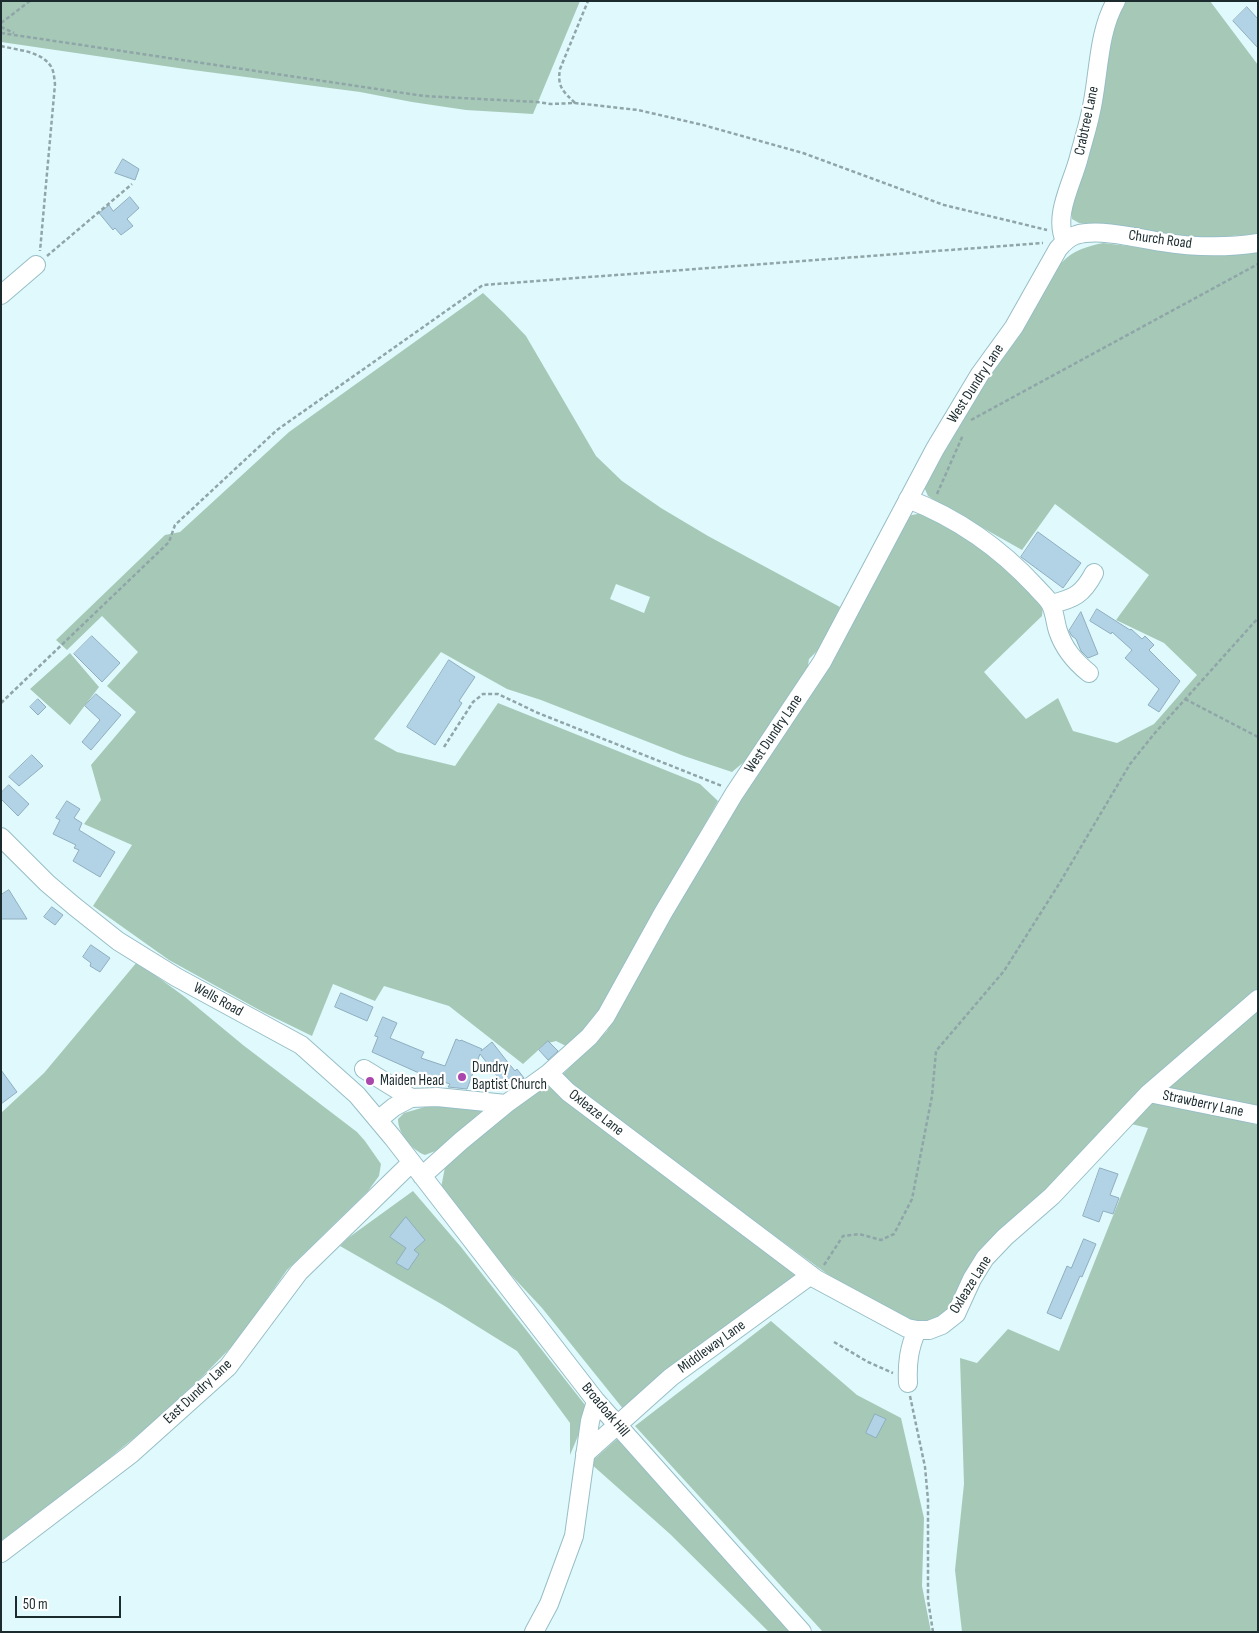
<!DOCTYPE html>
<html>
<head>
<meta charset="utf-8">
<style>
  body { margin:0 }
  #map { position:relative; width:1259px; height:1633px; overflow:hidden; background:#e0f9fd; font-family:"Sofia Sans Condensed",sans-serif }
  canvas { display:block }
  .frame { position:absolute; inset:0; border:2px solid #1b2b2e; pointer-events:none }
  .scale { position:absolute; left:15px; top:1596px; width:106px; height:22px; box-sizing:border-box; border:2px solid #1b2b2e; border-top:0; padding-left:6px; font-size:15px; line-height:18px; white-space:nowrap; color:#1b2b2e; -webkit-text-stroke:4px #fff; paint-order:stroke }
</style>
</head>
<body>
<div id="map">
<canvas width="1259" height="1633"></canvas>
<div class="frame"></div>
<div class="scale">50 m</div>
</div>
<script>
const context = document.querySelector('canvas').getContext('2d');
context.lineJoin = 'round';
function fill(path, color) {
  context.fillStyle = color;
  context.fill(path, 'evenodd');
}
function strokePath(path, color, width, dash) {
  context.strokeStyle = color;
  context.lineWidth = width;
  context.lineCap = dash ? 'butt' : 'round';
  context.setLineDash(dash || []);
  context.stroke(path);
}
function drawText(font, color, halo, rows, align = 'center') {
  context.font = font + ' "Sofia Sans Condensed",sans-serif';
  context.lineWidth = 4.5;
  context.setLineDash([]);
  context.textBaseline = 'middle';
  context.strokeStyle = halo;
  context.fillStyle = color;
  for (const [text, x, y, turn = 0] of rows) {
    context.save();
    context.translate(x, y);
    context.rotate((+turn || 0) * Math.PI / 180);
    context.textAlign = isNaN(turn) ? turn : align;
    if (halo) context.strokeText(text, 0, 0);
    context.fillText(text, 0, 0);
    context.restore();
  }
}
fill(new Path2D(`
  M1,1H580L533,114L466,110L412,102L360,92L185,69L1,42Z
  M1122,1H1210L1258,65V234L1204,238L1079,223L1072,219L1071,208L1114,25Z
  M1103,243L1205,255H1227L1258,251V992L1146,1086L941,1320L908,1325L830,1276L585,1098L562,1075L607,1031L643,961L699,866L831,660L908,516C913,515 919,513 924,514C962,519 1016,578 1043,606L1042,616L984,672L1026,719L1058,698L1073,731L1117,743L1154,724L1197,675L1164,643L1116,620L1149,575L1055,504L1022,550L944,506L928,496L924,487L961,418L1049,278C1067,254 1075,249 1103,243Z
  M483,293L504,313L526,336L596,456L622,481L661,508L708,536L840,607L822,646L809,659L807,672L745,761L732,772L684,756L541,700L507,689L441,652L374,739L397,752L455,766L498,703L700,784L718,801L595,1019L570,1048L556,1041L545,1044L523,1064L449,1006L384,986L375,1001L333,984L312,1036L263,1012L169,960L93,906L132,845L84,824L101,800L91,765L136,712L107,686L138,652L102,616L67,650L56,640L165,535L180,532L289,432ZM616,584L650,597L644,613L610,599Z
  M70,653L99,687L70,725L30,689Z
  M137,962L185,997L243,1045L357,1132L365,1141L381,1164L379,1176L368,1191L287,1270L238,1340L206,1373L151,1424L95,1470L1,1541V1113L44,1073Z
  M1258,1008V1108L1160,1090Z
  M543,1085L553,1086L800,1274L624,1410L542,1308L470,1231L441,1188L445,1167L465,1142Z
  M1149,1099L1258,1125V1632H962L955,1570L964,1484L960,1358L977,1363L1008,1329L1059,1351L1148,1128L1127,1123Z
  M435,1104L483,1110L438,1150L425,1155C412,1150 398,1134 398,1119L404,1113Z
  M413,1191L461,1247L589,1410L570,1455V1423L517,1351L443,1305L340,1246L348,1238Z
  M771,1321L857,1395L901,1418L924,1518L922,1586L931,1632H823L635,1426Z
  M617,1439L790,1632H769L670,1534L590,1463Z`), '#a6c9b7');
const building = new Path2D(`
  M1247,7L1258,19V48L1233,21Z
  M123,159L139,169L135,180L115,173Z
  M130,197L139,208L127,219L133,226L121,235L115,228L113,230L99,213L109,205L113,211Z
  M1038,532L1081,563L1063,588L1021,557Z
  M1097,609L1130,630L1131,629L1142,639L1145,636L1154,645L1149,650L1180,681L1159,712L1148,705L1159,689L1125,658L1132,650L1112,632L1111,634L1090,621Z
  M1081,612L1098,654L1088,658L1081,651L1076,639L1072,636L1069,631Z
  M92,636L120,663L102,682L74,654Z
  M449,660L475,677L459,701L462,703L435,745L407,727Z
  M96,694L121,715L91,750L82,742L100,720L85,706Z
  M38,699L46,707L38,715L30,707Z
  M32,755L43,766L19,786L9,777Z
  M9,785L29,804L18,816L1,799V793Z
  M67,801L80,809L74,818L82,823L79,830L115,852L100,877L73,861L79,850L74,848L76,845L53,834L60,820L56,818Z
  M9,890L14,898L27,919H1V895Z
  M52,907L63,915L55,925L44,917Z
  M91,945L110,958L100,972L90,966L91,963L83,957Z
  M341,993L373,1007L367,1021L335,1007Z
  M383,1017L397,1023L390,1038L424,1052L421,1058L445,1066L456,1039L460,1041L461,1040L482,1049L481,1051L492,1042L506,1060L515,1071L517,1069L524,1078L508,1090L480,1054L467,1089L448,1087L450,1084L419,1074V1073L372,1052L378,1037L375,1036Z
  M548,1041L558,1051L548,1060L539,1050Z
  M1,1070L17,1092L1,1104Z
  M1100,1168L1118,1174L1110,1195L1119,1198L1113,1214L1103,1211L1099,1222L1083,1216Z
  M406,1217L425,1240L414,1250L419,1254L408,1270L396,1263L406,1248L390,1237Z
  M1084,1239L1096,1244L1082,1277L1080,1276L1061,1319L1047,1313L1067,1266L1071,1268Z
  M875,1414L886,1419L876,1438L866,1433Z`);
fill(building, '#b2d3e5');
strokePath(building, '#8eaec0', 1);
const minor = new Path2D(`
  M1065,241C1053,215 1073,182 1079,157C1084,138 1090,120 1093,101C1099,69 1099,30 1116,1
  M1,295L36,265
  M908,499C957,518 1001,549 1036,587C1041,593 1048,598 1051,605C1055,613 1055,622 1058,631C1064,649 1074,661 1089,673
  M1051,604C1074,599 1083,594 1094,573
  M1,837L47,883L74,906L118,941L176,977L301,1045L357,1095L393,1138L596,1401L802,1632
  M364,1069L411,1098
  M549,1073L568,1092L816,1279L907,1328L917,1330H929L942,1325L956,1314L972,1279L985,1258L1005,1237L1052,1196L1149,1093L1258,999
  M1149,1093L1258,1115
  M378,1120L394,1107L411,1098L437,1097L506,1104
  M422,1176L461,1141L506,1104L549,1073L589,1037L606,1016L663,913L734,794L822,662L935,449L980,374L1014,327L1058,249C1063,243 1069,237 1076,235C1098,228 1138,238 1161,242C1192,247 1226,248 1258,243
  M908,1383C907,1363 909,1348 917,1330
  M585,1454L671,1377L811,1275
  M1,1553L131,1454L228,1367L299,1272L411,1163
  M534,1632L549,1604L574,1536L590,1421L596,1401`);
strokePath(minor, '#97bec5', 20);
strokePath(new Path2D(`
  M1,23L30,1
  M1,27L14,33
  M1,33L424,96L537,102L551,104L575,103L638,110L703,125L803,153L944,205L1047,230
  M1,46C17,50 40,51 50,65C54,70 54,77 55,84L40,251
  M575,103C563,91 557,87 560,69L588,1
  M47,256L132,184
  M971,420L1258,264
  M937,494L963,435
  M1185,699L1258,737
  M1,703L169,542L175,525L277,430L483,285L1043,243
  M444,747L473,702L483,694H498L538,713L722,786
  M824,1265L843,1236L859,1234L881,1240L894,1234L912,1199L932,1096L936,1051L1004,971L1059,884L1130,764L1154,734L1258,618
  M834,1342L868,1362L893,1373
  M910,1396L925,1467L928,1500V1600L933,1632`), '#90a5a8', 2.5, [4, 2.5]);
strokePath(minor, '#fff', 18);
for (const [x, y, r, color] of [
  [462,1077,5,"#aa46ac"],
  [370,1081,5,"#aa46ac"]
]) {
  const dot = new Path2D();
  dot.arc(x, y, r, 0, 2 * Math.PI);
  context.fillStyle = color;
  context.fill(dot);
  strokePath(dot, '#fff', 2);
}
drawText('15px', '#1b2b2e', '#fff', [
  ["Crabtree Lane",1087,121,-78],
  ["Church Road",1160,240,8],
  ["West Dundry Lane",976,384,-57],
  ["West Dundry Lane",774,734,-56],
  ["Wells Road",218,1000,29],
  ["Strawberry Lane",1203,1104,12],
  ["Oxleaze Lane",596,1113,38],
  ["Oxleaze Lane",971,1285,-58],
  ["Middleway Lane",712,1347,-36],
  ["East Dundry Lane",198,1392,-43],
  ["Broadoak Hill",605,1410,50]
]);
drawText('15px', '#1b2b2e', '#fff', [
  ["Dundry",472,1068],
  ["Baptist Church",472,1085],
  ["Maiden Head",380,1081]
], 'left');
</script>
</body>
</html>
